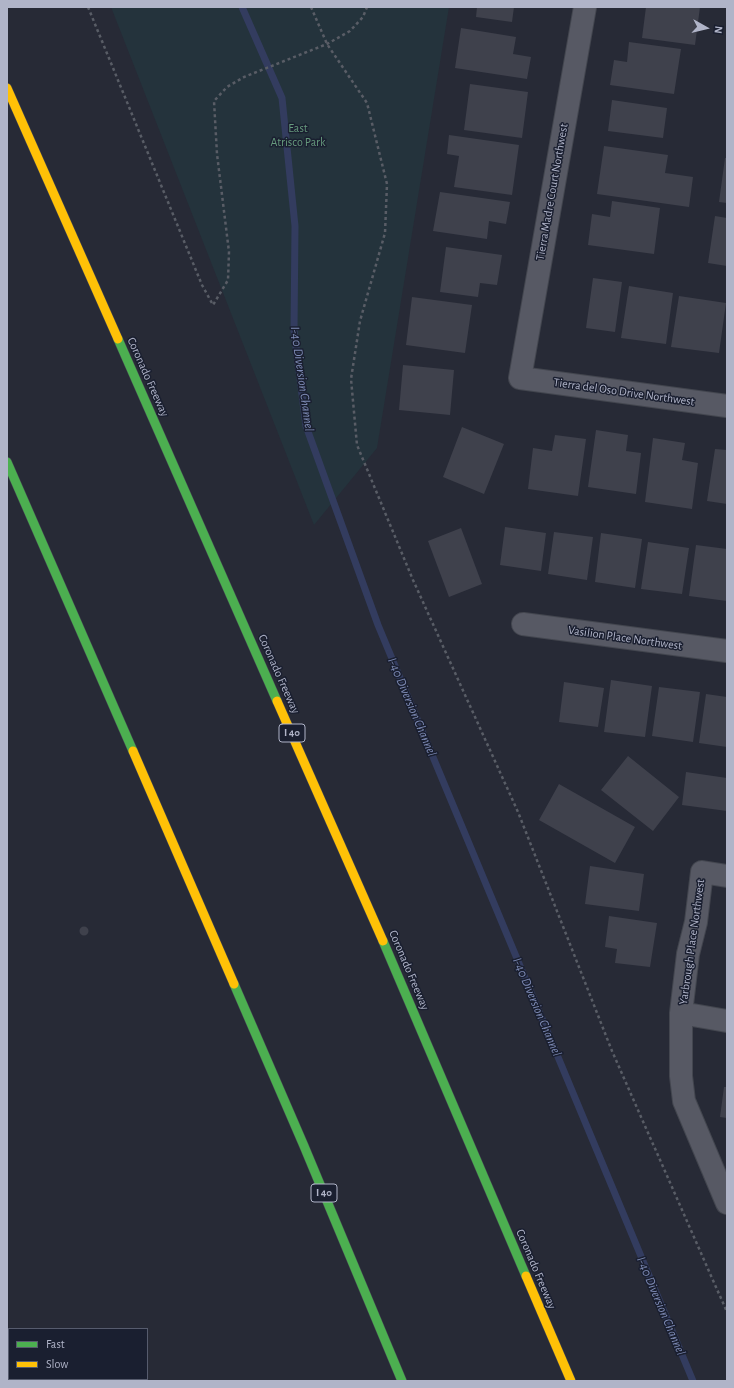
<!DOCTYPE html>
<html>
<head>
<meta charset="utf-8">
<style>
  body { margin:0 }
  #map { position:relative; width:734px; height:1388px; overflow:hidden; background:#272a36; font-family:"Alegreya Sans",sans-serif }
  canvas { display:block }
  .frame { position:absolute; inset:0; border:8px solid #b0b4c8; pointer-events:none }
  .legend { position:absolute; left:8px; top:1328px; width:140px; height:52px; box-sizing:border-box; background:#1a1f30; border:1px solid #565b6d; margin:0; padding:5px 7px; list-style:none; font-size:12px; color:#b0b4c8 }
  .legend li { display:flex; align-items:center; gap:8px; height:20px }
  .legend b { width:20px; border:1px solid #565b6d }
  .north { position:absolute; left:686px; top:8px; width:40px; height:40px; -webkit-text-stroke:3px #1a1f30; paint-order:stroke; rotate:98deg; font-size:11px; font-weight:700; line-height:16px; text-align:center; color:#b0b4c8 }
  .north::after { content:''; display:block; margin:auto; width:14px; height:18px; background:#b0b4c8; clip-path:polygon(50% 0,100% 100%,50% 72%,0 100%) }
</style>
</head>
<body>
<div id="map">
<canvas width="734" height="1388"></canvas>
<div class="frame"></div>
<ul class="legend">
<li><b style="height:5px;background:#4caf50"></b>Fast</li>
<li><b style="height:5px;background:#ffc107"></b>Slow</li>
</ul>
<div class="north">N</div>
</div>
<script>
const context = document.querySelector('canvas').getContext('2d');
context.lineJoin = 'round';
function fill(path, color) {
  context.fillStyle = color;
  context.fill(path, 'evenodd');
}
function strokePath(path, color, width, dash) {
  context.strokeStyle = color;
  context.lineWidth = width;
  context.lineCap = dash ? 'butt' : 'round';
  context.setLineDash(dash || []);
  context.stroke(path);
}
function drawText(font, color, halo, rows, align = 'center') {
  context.font = font + ' "Alegreya Sans",sans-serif';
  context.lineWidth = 3;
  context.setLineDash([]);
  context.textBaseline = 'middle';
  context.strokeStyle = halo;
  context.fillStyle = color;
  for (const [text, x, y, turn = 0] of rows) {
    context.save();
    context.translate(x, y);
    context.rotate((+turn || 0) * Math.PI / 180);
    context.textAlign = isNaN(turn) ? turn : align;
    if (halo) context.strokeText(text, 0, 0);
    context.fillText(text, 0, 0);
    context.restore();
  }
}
fill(new Path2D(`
  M111,7H449L377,448L314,525Z`), '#24333c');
strokePath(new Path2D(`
  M242,7L282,98L295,226L294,331L306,426L378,625L693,1381`), '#333c5f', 7);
fill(new Path2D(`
  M477,7H514L512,22L476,17Z
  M646,7H700L695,45L642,38Z
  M461,28L516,37L513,54L531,57L527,79L455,68Z
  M629,42L681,49L674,94L610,85L614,60L627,62Z
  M470,84L528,92L522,138L464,130Z
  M612,100L667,108L663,138L608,131Z
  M449,135L519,145L512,195L454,187L459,156L447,154Z
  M604,146L668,155L665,173L693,177L689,207L597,194Z
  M725,158H727V203L719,202Z
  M440,192L510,202L506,224L489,221L487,239L433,231Z
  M612,201L660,208L654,254L588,245L592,214L610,217Z
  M715,216L727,218V266L708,263Z
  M446,247L502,255L497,285L480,283L478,297L440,292Z
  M593,278L622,282L615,332L586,328Z
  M629,286L673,293L666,344L621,338Z
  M679,296L726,303L719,353L671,347Z
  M412,297L472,305L465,353L406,345Z
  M403,365L454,370L450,415L399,410Z
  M462,427L504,444L484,494L443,477Z
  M596,430L628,435L626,451L641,453L636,494L588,487Z
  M555,435L586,439L578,496L528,489L533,448L552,451Z
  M653,438L685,443L682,460L698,463L692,509L645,502Z
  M715,449L727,450V504L707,501Z
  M505,527L546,533L541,571L500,565Z
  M461,528L482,584L449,597L428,541Z
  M554,532L593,537L587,580L548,574Z
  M601,533L642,539L635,588L595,582Z
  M648,542L689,548L682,594L641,589Z
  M696,545L727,549V601L689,596Z
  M611,680L652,686L645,737L604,732Z
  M564,682L604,688L598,727L559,722Z
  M659,687L700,692L693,742L652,736Z
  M706,694L727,697V747L699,743Z
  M628,756L679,797L653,831L601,790Z
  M686,772L727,778V811L682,805Z
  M559,784L635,827L615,863L539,820Z
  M590,866L644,874L639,911L585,904Z
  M609,916L657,923L650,967L615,963L617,949L605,947Z
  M79.5 931a4.5 4.5 0 1 1 9 0a4.5 4.5 0 1 1-9 0Z
  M724,1087H727V1118L720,1117Z`), '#3f414c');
const street = new Path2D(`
  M585,7L520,378L727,406
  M523,624L727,651
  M727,876L702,872L696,922L688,954L681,1013V1076L684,1101L727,1203
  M681,1013L727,1021`);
const fast = new Path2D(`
  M118,339L277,701
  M7,462L133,751
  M383,941L526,1276
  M234,984L304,1146L402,1381`);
const slow = new Path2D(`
  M7,88L118,339
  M277,701L383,941
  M133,751L234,984
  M526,1276L571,1381`);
strokePath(street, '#43464f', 24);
strokePath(fast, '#444651', 10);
strokePath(slow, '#444651', 10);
strokePath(new Path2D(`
  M88,7L202,285L213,305L228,280L229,252L217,154L214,101L227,87L244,77L327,44L350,31L363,17L367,7
  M311,7L327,44L367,103L387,184L385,233L360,321L351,379L357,445L413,580L518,812L612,1051L727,1312`), '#595d66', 2.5, [3, 3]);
strokePath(street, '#575964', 22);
strokePath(fast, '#4caf50', 9);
strokePath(slow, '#ffc107', 9);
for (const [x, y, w] of [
  [292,733,26],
  [324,1193,26]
]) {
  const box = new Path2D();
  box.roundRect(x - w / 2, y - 9, w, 18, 3);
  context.fillStyle = '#1a1f30';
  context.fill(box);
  strokePath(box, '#b0b4c8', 1);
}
drawText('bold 11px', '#b0b4c8', null, [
  ["I 40",292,733],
  ["I 40",324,1193]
]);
drawText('12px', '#669a7d', '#1a1f30', [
  ["East",298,128],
  ["Atrisco Park",298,142]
]);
drawText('12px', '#b0b4c8', '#1a1f30', [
  ["Tierra Madre Court Northwest",552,192,-80],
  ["Coronado Freeway",148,377,66],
  ["Tierra del Oso Drive Northwest",624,392,8],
  ["Vasilion Place Northwest",625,638,8],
  ["Coronado Freeway",279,674,66],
  ["Yarbrough Place Northwest",692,942,-82],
  ["Coronado Freeway",409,970,67],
  ["Coronado Freeway",536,1269,67]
]);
drawText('italic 13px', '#7e8bb5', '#1a1f30', [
  ["I-40 Diversion Channel",302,379,82],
  ["I-40 Diversion Channel",412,707,67],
  ["I-40 Diversion Channel",537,1007,67],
  ["I-40 Diversion Channel",661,1306,67]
]);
</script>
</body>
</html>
